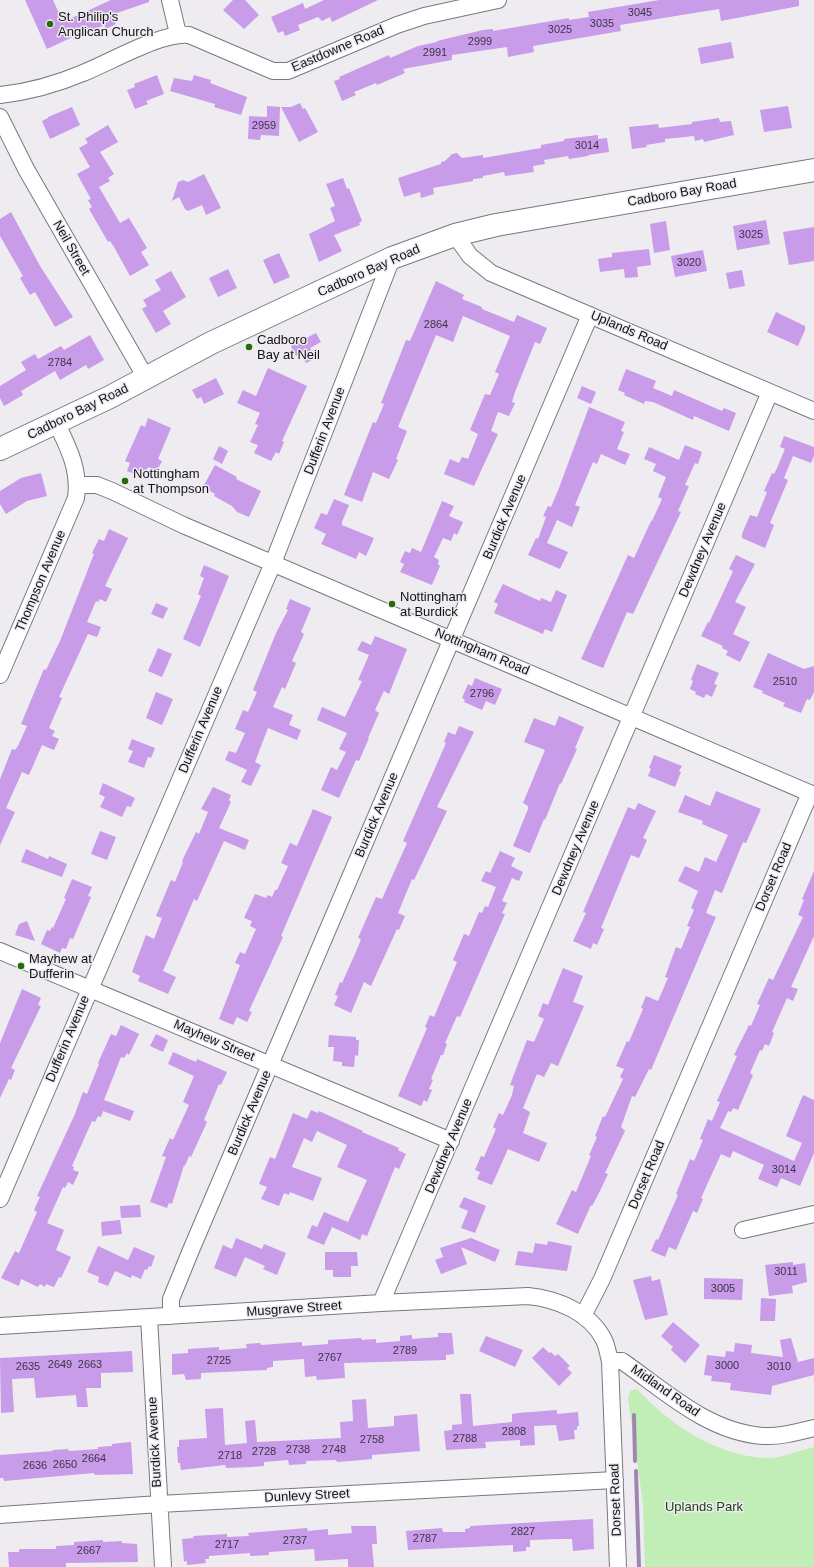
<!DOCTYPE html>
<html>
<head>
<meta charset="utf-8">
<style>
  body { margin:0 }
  canvas { display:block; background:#eeebf1 }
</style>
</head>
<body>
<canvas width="814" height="1567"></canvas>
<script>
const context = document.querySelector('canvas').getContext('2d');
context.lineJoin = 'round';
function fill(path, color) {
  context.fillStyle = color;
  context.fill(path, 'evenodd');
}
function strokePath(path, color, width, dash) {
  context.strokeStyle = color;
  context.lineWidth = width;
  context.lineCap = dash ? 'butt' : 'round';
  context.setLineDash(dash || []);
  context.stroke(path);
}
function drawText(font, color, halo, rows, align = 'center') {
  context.font = font + ' Arial,sans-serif';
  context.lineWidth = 3;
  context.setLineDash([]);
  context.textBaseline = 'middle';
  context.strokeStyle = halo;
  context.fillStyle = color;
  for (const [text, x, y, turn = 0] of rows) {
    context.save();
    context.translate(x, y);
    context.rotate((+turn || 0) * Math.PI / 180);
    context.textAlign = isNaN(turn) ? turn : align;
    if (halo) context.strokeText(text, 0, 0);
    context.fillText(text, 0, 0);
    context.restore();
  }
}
fill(new Path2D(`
  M637,1389C670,1425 717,1456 766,1458C779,1459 801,1450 814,1447V1567H645L643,1504L628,1399L630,1391Z`), '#c1eeb6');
strokePath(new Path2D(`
  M634,1415L635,1461
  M636,1471L639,1567`), '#9e86b1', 4);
fill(new Path2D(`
  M25,0H53L63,22L111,0H149V2L111,15L116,24L106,29L104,25L80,37L79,34L47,49Z
  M233,0H245L259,15L244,29L223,10Z
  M324,0H378L332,22L330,17L322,21L318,17L298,25L300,30L285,36L283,31L278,33L271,17L303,3L305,9Z
  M659,0H799V6L721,21L719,9L620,25L621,31L533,46L534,52L508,57L507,47L452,55V60L403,69L405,73L377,85L376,83L354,92L356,95L342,101L334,81L340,79L339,77L389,55L390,58L418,46L437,42V41L483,30L493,29V31L569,18V20L589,17L588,12Z
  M731,42L734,58L701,64L698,48Z
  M157,75L164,94L146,101L148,104L135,109L127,90L135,87L134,84Z
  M194,75L211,80L210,83L247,97L241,115L214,107L215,104L170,91L174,78L192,81Z
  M300,103L303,109L305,108L318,132L299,142L281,107H291Z
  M267,106L280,107L279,136L261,135L260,140L248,139L249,116L267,117Z
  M788,106L792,128L764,132L760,110Z
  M72,107L80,125L50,139L42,121L48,118V117Z
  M719,118L720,122L731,121L734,135L704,142L703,139L695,141L694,136L665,139V142L646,145L647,147L632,149L629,127L658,124L659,128L692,124V122Z
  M108,125L118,142L100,152L114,174L108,178L110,181L99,187L120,223L129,218L147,248L141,252L149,265L130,276L114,247L110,241L108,242L89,209L92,207L88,200L91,199L77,174L90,167L79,148L88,143L85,139Z
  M598,135V139L607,138L609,152L588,155V156L569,159L568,156L544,160L545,164L533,166L534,172L505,176L504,172L483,176V178L473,179V181L433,188L434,194L421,198L420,192L404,197L398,178L441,164V162L445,161L452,154L457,153L462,158L483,155V158L541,148V145L564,141V139Z
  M204,174L221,208L206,215L202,205L188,211L185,209L179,197L172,201L178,182L183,180L188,182Z
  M343,178L347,189L349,188L362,221L359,223L360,225L334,235L342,251L319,262L309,234L335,221L330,208L335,206L326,184Z
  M11,212L40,266L73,317L55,327L35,292L30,295L20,278L23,276L0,236V219Z
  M766,220L770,244L737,250L733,226Z
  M666,221L670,250L654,253L650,224Z
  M814,227V261L789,265L783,232Z
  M649,249L651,265L637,267L638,277L625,278L624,269L600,272L598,259L612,257V253Z
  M703,250L707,271L675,277L671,256Z
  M279,253L290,277L274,284L263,260Z
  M228,269L237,288L218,297L209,278Z
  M742,270L745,286L729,289L726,273Z
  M171,271L186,297L163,311L171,324L156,333L142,309L147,306L143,300L161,290L155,280Z
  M436,281L464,295L462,299L482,307V309L514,322L517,315L547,328L540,344L535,342L515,392L512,402L515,403L509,416L498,412L491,431L498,434L474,486L444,474L450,459L459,463L462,457L468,459L478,434L470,430L485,394L490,395L499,374L495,372L510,336L463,316L453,342L436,335L398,427L407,431L396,459L398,460L389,479L373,472L362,502L344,495L373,422L376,423L384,404L381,403L406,340L410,341Z
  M776,312L805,326V330L798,346L767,332Z
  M316,333L321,342L310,348L316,358L306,363L300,353L296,356L291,346Z
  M90,335L104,360L88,369L86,365L60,380L55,371L21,391L23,395L4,406L0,398V386L26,370L21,362L35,354L38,359L61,346L64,350Z
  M268,368L307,386L282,441L284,442L279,454L276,452L271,461L254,453L258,445L250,442L258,425L255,424L260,413L237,403L243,390L256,396Z
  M626,369L656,381L653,388L672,396L674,390L722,411L724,408L736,413L729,431L694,416L693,420L653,402L645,401L644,404L624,395L625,393L618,390Z
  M216,378L224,394L204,404L201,397L197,399L192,390Z
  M582,386L596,392L591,404L577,398Z
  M589,407L625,422L621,431L624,432L617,449L630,454L625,465L601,454L597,464L593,462L575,505L580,507L572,527L557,520L547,543L568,552L560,569L528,555L536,538L538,539L546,517L543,516L548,506L551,507L559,488Z
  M148,418L171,428L158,459L162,461L157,471L148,467L144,478L127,471L130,463L125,461L141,425L145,427Z
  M784,436L814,447V456L811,463L793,456L784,478L788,480L770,523L774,525L765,548L742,538V534L750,515L757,517L767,492L764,491L772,473L774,474L777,468L785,449L780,447Z
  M685,445L702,452L698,464L695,463L685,485L689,486L678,511L681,512L633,614L627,612L603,668L581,659L628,555L634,558L651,521H652L662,499L658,497L666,477L653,471L656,464L644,459L649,447L679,460Z
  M219,446L228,451L222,464L213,459Z
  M215,465L237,477L236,479L261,491L249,517L237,512L232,506L214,496L215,494L203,487Z
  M41,473L47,496L27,501L6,514L0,504V491L21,478Z
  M334,499L349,505L342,522V525L374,538L366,556L359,552L356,559L321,544L326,534L314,528L321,513L327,515Z
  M442,501L454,506L449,516L463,522L457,535L454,533L451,541L443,538L434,557L439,560L438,564L440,566L432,585L400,572L404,564L400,562L405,551L410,553L412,548L421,552Z
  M109,529L128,538L105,586L112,589L106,602L100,599L98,602L96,601L87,622L101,627L97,637L88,634L59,697L62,698L49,728L55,731L52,736L59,739L54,750L42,745L29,775L22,772L6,808L15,812L0,845V779L12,749L15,750L18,746L27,726L21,724L44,669L46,670L60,641L94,554L92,553L99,539L104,541Z
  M736,555L755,564L735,602L746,607L733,634L750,642L740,662L726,655L728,651L722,648L723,646L701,636L708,622L709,623L729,580L733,571L729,569Z
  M204,565L229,576L200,647L183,639L201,596L198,594L204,578L200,576Z
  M503,584L540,601L541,598L551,602L556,590L567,595L552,632L545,629L543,634L494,613L498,604L494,602Z
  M290,599L311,608L301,632L304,634L292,661L296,663L285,689L282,687L273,707L293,715L289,725L301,730L297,740L268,728L255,762L261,765L251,786L241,782L247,770L225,760L229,751L236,753L245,733L235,729L243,710L248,712L257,692L253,690L276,633L288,610L286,609Z
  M156,603L168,608L163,619L151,614Z
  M375,636L407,649L389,694L384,691L375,710L379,713L368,738H369L359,761L356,760L339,798L321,790L331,767L337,770L346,752L339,749L347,733L317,720L322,707L345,717L362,681L358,680L369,655L357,650L362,641L371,645Z
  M158,648L172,654L162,677L148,671Z
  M768,653L804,669L814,666V692L810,700L807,699L801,713L783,706L785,703L762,693L763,691L753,687Z
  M697,664L719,673L714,684L717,685L712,697L706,694L704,698L695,694L696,692L690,689L693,681L691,680Z
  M475,678L502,689L495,705L486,701L482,710L464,702L465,700L462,698L468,684L472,686Z
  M156,692L173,699L162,725L146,718Z
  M559,716L584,727L575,748L577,749L561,784L560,783L545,820L544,819L530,853L513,846L528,809V806L523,803L545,750L524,742L534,718L555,726Z
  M459,726L474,732L437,807L447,811L414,880L412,879L398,913L405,916L399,930L397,929L371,986L364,982L351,1013L334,1005L338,996L335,995L340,982L342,983L358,947L361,939L358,938L376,897L382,899L407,843L403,841L446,743L444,742L448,732L455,735Z
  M132,739L155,748L151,758L148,757L144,768L128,762L133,751L128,749Z
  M654,755L682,766L679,771L681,772L675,787L648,776L651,769L649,768Z
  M103,783L135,798L131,807L127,806L122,817L100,807L105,797L99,794Z
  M213,787L231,795L229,800L231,802L219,828L249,840L245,850L224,841L197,901L194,899L163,971L176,977L168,994L138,981L140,976L132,972L146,935L154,939L162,918L156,916L171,880L175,882L183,862L182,861L196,832L199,834L208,812L201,809Z
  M716,791L761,809L746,843L743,842L722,893L715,890L706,913L716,917L651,1070L649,1069L635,1097L632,1096L621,1127L625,1131L605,1173L608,1174L600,1191L592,1206L591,1205L578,1234L556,1224L572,1190L576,1192L591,1156L589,1155L597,1137L595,1136L603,1116L605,1117L623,1079L620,1077L624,1069L616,1066L627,1041L629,1042L643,1009L641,1008L646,996L658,1001L668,978L665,977L676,947L681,949L690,927L687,926L694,910L691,908L698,891L678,881L685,866L699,872L705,857L716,862L728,835L702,824L703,821L678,812L685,795L710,806Z
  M638,803L656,811L643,838L647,840L639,858L631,855L601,928L604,929L597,945L593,943L591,949L573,941L586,913L583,912L628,807L635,810Z
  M313,809L332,817L281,936L283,937L249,1011L252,1012L247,1022L237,1017L233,1025L219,1019L240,965L235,963L240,952L245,954L256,929L250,926L252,921L244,918L255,894L266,898L268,895L272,897L275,890H277L288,866L281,863L290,843L297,846Z
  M100,831L116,837L107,860L91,854Z
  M26,849L48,859L49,856L67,864L62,877L21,862Z
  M500,851L515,858L511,866L523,872L519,881L512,878L502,901L507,903L502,913L505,914L460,1017L457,1016L445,1043L447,1044L443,1055H441L431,1079L433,1080L429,1089L432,1090L427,1102L424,1100L421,1106L398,1096L427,1028L425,1027L430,1015L434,1017L457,962L453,960L464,934L469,936L479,912L482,913L485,906L488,907L496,887L481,881L486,871L490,873Z
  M814,871V936L791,987L798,989L793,1001L787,998L772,1032L774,1033L769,1046L765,1044L762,1051L760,1050L750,1073L753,1075L738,1110L733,1108L731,1112L728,1111L720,1128L794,1161L802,1143L786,1136L803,1095L814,1100V1153L800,1186L781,1178L777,1187L758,1179L764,1165L733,1151L730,1158L721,1154L701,1198L703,1199L697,1213L693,1211L676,1250L669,1247L665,1257L651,1251L656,1239L658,1240L678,1195L676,1194L690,1159L694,1161L703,1140L700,1139L708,1119L712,1121L720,1102L717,1101L737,1056L734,1055L749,1025L751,1026L760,1005L757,1004L769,978L773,980L803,917L798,915L804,900L802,899Z
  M72,879L92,887L88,896L91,897L73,939L70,938L66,949L62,948L60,953L41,944L47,930L50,931L52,927L53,928L66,899L64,898Z
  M27,921L35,941L15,935L19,924Z
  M563,968L583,976L573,1002L584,1006L558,1066L551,1063L544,1077L537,1074L523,1108L530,1112L523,1133L547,1143L539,1162L508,1149L492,1185L477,1179L480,1172L475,1170L481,1156L484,1157L496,1129L493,1127L499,1113L503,1115L512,1095L514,1086L510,1085L527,1040L534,1042L544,1019L538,1016L543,1003L548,1005Z
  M22,989L41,998L38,1005L41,1006L11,1068L15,1070L11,1080L9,1079L0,1098V1043Z
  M121,1025L139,1034L129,1055L127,1053L124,1058L121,1057L104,1100L134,1111L130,1121L103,1111L101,1117L98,1116L95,1122L92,1121L72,1166L74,1167L73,1170L79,1172L73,1185L68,1182L65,1188L63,1187L47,1223L64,1230L56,1250L71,1257L61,1278L59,1277L54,1287L46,1284L45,1287L40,1284L38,1287L21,1279L19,1286L1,1278L15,1251L19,1253L37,1212L34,1210L40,1197L37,1196L75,1114L83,1092L87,1094L99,1064L98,1063L111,1034L116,1036Z
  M156,1034L168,1040L163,1052L150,1046Z
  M329,1035L356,1037V1040H359L358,1056L355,1055L354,1067L342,1066V1062L333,1061L334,1047H328Z
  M173,1052L196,1062L197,1059L227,1072L221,1085L219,1084L204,1120L207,1122L191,1157L189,1156L185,1166L184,1165L172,1204L169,1203L167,1208L150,1202L166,1157L162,1156L170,1138L173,1140L189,1105L183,1102L194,1076L168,1064Z
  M311,1110L318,1113L319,1111L363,1131L362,1132L399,1148L398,1150L406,1154L399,1169L395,1167L367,1236L362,1234L360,1240L332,1227L324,1245L307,1238L312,1225L317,1227L324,1212L348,1222L367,1180L337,1167L347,1145L317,1131L312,1142L304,1138L292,1167L322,1178L313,1201L290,1192L289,1195L284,1193L279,1206L261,1199L267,1187L259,1184L270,1157L275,1159L293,1113L307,1119Z
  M464,1197L486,1206L475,1233L461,1228L468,1211L459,1207Z
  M140,1205L141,1217L121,1218L120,1206Z
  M120,1220L122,1234L102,1236L101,1222Z
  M236,1238L262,1249L264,1244L286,1253L277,1275L263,1269L265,1266L245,1257L236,1277L214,1268L223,1245L232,1249Z
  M471,1238L500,1250L495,1262L461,1247L467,1264L441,1274L435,1260L443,1257L440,1248Z
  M548,1241L572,1246L567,1271L515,1265L518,1251L533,1253L535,1243L547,1245Z
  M98,1246L128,1260L134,1247L155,1256L151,1267L149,1266L147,1270L145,1269L141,1279L132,1275L131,1278L115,1271L108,1286L98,1282L99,1277L87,1272Z
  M325,1252H357L358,1266H351V1277H333V1270H325Z
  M793,1262V1265L805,1263L807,1282L792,1286L793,1293L769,1296L765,1265Z
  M651,1276L652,1281L660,1279L668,1315L645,1320L633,1280Z
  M704,1278L743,1279L742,1300L704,1299Z
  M761,1298L776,1299L775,1321H760Z
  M673,1322L700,1345L685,1363L671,1350L673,1347L661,1336Z
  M438,1333H452L454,1354L446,1355V1360L344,1363L345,1378L317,1380L316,1376L305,1377L304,1359L273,1361V1367L267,1368V1370L201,1373V1379L186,1380L184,1374L172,1375V1354L188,1353V1349L219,1347V1350L247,1348L246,1344L260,1343L261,1345L302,1342V1346L328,1344V1340L361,1338L362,1340L376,1339V1343L400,1341V1336L412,1335V1339L438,1337Z
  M486,1336L523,1350L515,1367L479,1351Z
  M791,1338L798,1362L814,1358V1375L772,1386L771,1395L730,1390L731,1383L711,1381L712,1376L704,1375L707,1355L725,1357L726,1351L734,1352L735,1343L752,1345L751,1353L783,1357L780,1340Z
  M543,1347L549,1353L551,1352L555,1356L558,1354L570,1366L567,1368L572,1373L559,1386L532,1358Z
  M132,1351L133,1372L101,1373V1388H86L88,1407H77L76,1395L36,1398L34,1378L12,1379L14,1412L1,1413L0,1358Z
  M460,1394H471L473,1426L512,1422V1414L518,1413L557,1410V1414L578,1412L579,1426H577V1430H574L575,1439L559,1441L556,1425L534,1426L535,1445L520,1446V1440L485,1442L486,1448L446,1450L444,1431L452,1430V1425L462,1424Z
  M366,1399L368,1428L394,1426V1416L417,1414L420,1451L372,1455V1459L351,1461L337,1462L336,1460L306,1461V1464L289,1465L288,1460L264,1462V1466L251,1467L226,1468L225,1465L181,1470L180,1463H178L177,1447H179V1440L207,1438L205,1409L223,1408L225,1445L247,1443L245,1421L255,1420L257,1442L341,1438L340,1422L353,1421L352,1400Z
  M131,1442L133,1474L95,1475L94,1473L4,1481L3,1478H0V1455L53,1451L52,1450L68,1449L69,1451L98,1449V1447L112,1446V1444Z
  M593,1519L594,1549L573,1551L572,1539H558L530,1540V1547H526V1551L513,1552V1545L408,1550L406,1531L442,1528L443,1532H465V1529L470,1528V1526Z
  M351,1526H376L377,1544H372L374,1567H348V1559L315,1561L314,1549L269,1552V1555L250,1556V1553L209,1556V1559H205L206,1563L187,1565V1561L184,1562L182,1539L194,1538L193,1536L227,1534V1537L249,1536L248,1533L307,1528L308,1531L328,1529V1535L352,1533Z
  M103,1540V1542L122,1541V1543L137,1544L138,1562L66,1563V1567H9L8,1552H19V1549H56V1546L74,1545V1542Z`), '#c89ce8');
const street = new Path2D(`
  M170,0L178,34
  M0,95C28,92 57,84 83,73C111,62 161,32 189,35L273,71H288L397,25L424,16L498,0
  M0,117L26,169L146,378
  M455,235L470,256L491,273L814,411
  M78,485H97L112,491L183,525L814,795
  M0,675L76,498C80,469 68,447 56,422
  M0,951L451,1141
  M0,1199L273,563L392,258
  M743,1230L814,1214
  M381,1303L770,392
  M171,1316V1299L191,1250L590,315
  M583,1316L602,1279L810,793
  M149,1317L163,1567
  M0,1326L381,1303L528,1296C557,1299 590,1312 604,1340C607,1346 608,1354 610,1361L618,1567
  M610,1361H622C665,1391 708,1432 763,1436C780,1437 798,1432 814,1428
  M0,1515L159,1504L615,1480`);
const secondary = new Path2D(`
  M0,449L110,397L211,343L392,258L455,235L496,225L814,170`);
strokePath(street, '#7a777d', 18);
strokePath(secondary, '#7a777d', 24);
strokePath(street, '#fff', 16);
strokePath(secondary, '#fff', 22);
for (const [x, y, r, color] of [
  [50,24,4,"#246c09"],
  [249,347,4,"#246c09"],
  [125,481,4,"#246c09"],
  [392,604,4,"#246c09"],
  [21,966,4,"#246c09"]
]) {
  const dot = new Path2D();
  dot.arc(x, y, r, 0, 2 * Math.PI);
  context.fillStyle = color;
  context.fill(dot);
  strokePath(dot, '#eeebf1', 1.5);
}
drawText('11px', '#403449', null, [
  ["3045",640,13],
  ["3035",602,24],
  ["3025",560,30],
  ["2999",480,42],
  ["2991",435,53],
  ["2959",264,126],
  ["3014",587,146],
  ["3025",751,235],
  ["3020",689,263],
  ["2864",436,325],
  ["2784",60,363],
  ["2510",785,682],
  ["2796",482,694],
  ["3014",784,1170],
  ["3011",786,1272],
  ["3005",723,1289],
  ["2789",405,1351],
  ["2767",330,1358],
  ["2725",219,1361],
  ["2649",60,1365],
  ["2663",90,1365],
  ["3000",727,1366],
  ["2635",28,1367],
  ["3010",779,1367],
  ["2808",514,1432],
  ["2788",465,1439],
  ["2758",372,1440],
  ["2738",298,1450],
  ["2748",334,1450],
  ["2728",264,1452],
  ["2718",230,1456],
  ["2664",94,1459],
  ["2650",65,1465],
  ["2636",35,1466],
  ["2827",523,1532],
  ["2787",425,1539],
  ["2737",295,1541],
  ["2717",227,1545],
  ["2667",89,1551]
]);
drawText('13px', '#131214', '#eeebf1', [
  ["St. Philip's",58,17],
  ["Anglican Church",58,32],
  ["Cadboro",257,340],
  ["Bay at Neil",257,355],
  ["Nottingham",133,474],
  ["at Thompson",133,489],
  ["Nottingham",400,597],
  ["at Burdick",400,612],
  ["Mayhew at",29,959],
  ["Dufferin",29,974]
], 'left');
drawText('13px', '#131214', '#eeebf1', [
  ["Eastdowne Road",338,49,-23],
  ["Cadboro Bay Road",682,193,-10],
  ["Neil Street",71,248,60],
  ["Cadboro Bay Road",369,271,-24],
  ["Uplands Road",629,331,23],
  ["Cadboro Bay Road",78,412,-26],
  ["Dufferin Avenue",325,431,-69],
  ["Burdick Avenue",505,517,-67],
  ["Dewdney Avenue",703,550,-67],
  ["Thompson Avenue",41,581,-67],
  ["Nottingham Road",482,652,23],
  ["Dufferin Avenue",201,730,-67],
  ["Burdick Avenue",377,815,-67],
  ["Dewdney Avenue",576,848,-67],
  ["Dorset Road",774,877,-67],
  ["Dufferin Avenue",68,1039,-67],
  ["Mayhew Street",214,1041,23],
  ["Burdick Avenue",250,1113,-67],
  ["Dewdney Avenue",449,1146,-67],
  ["Dorset Road",647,1175,-67],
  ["Musgrave Street",294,1309,-4],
  ["Midland Road",665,1391,35],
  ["Burdick Avenue",155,1442,-93],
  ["Dunlevy Street",307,1496,-3],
  ["Dorset Road",616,1500,-92]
]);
drawText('13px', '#193f0f', '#eeebf1', [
  ["Uplands Park",704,1507]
]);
</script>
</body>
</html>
